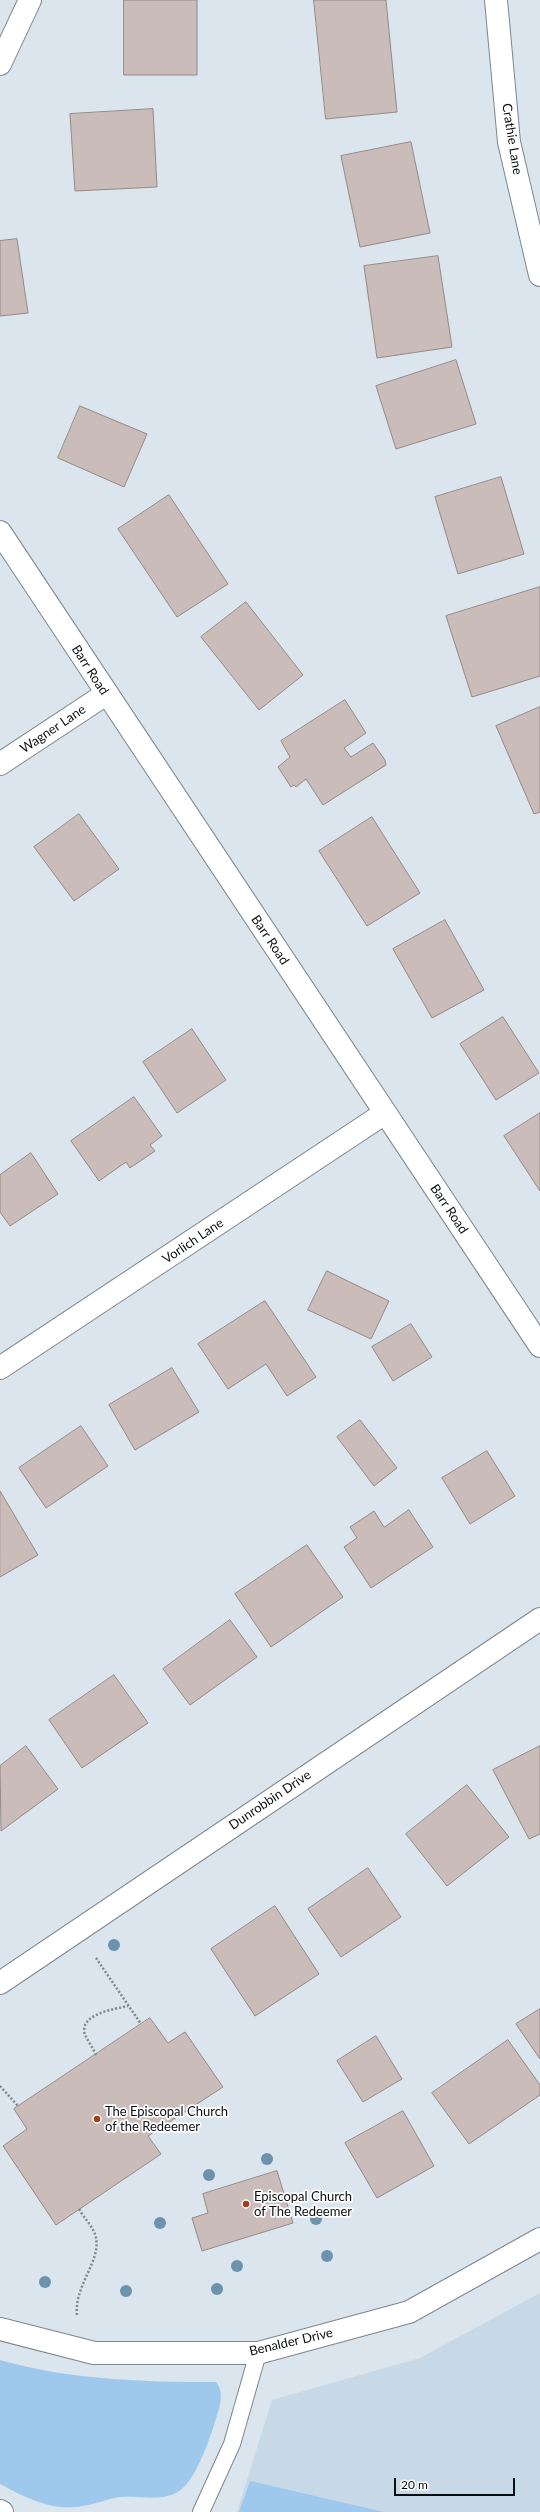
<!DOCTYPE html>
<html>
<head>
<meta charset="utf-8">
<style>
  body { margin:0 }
  #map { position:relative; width:540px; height:2512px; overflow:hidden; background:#dae5ee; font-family:Lato,sans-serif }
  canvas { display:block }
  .scale { position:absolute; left:394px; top:2478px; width:121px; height:18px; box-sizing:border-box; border:2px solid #0b0e11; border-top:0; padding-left:5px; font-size:12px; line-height:14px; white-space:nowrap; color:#0b0e11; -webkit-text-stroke:3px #fff; paint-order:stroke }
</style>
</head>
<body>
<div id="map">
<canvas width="540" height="2512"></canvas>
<div class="scale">20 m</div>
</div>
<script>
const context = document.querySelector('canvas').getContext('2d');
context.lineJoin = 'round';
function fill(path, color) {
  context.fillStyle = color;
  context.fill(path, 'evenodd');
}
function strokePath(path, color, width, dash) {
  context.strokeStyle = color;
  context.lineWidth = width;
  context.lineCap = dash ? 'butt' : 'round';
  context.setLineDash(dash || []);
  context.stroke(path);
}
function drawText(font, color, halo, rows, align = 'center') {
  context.font = font + ' Lato,sans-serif';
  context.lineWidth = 3.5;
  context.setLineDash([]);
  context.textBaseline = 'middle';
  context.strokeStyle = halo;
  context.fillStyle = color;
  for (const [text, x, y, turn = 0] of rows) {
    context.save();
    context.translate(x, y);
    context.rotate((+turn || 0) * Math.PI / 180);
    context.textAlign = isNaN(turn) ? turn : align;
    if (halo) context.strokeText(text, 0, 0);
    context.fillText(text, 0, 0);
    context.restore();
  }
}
fill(new Path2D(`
  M540,2293V2512H237L272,2400L420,2358Z`), '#c7d8e6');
fill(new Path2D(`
  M0,2360C71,2380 143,2382 216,2382C226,2394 218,2412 214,2425C208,2443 194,2485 176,2493C161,2501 138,2496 122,2497C109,2498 96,2504 83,2506C54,2512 25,2498 0,2484Z
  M250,2481L384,2512H239Z`), '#9fc9ec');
const building = new Path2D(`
  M124,0H197V75H124Z
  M314,0H386L397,112L326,119Z
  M153,109L157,187L75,191L70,114Z
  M411,142L430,233L360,247L341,156Z
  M17,239L28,313L0,316V241Z
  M438,256L452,347L377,358L364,266Z
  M456,360L476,424L396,449L376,386Z
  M80,406L147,434L124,487L58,458Z
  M501,477L524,554L458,574L435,497Z
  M169,495L228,584L177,617L118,529Z
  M540,587V676L472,697L446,616Z
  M246,602L303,675L259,710L201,637Z
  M345,700L366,733L344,748L351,757L373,743L385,760L386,765L323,805L306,779L296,787L294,785L291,787L278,767L290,757L281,741Z
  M540,707V812L534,814L496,726Z
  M79,814L119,869L74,901L34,847Z
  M372,817L420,893L367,926L319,851Z
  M445,920L484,990L432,1018L393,949Z
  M503,1017L539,1073L496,1100L460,1044Z
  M192,1029L226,1080L177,1113L143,1062Z
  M134,1097L162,1136L150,1145L155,1151L130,1168L126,1162L99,1181L71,1141Z
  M540,1113V1191L504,1136Z
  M31,1153L58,1194L10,1226L0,1212V1175Z
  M327,1271L389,1301L371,1339L308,1310Z
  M265,1301L316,1377L287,1396L266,1364L228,1389L198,1344Z
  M411,1324L432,1357L393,1381L372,1347Z
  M172,1368L199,1412L135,1450L109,1405Z
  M360,1420L397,1468L374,1486L337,1437Z
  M81,1426L108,1466L46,1508L19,1468Z
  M487,1451L515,1496L470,1524L442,1478Z
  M0,1491L38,1555L0,1577Z
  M409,1510L433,1547L371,1588L344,1547L357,1538L350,1527L374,1511L384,1527Z
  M307,1545L343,1597L271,1647L235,1594Z
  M230,1620L257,1657L190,1705L163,1669Z
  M114,1675L148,1723L82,1768L49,1720Z
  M26,1746L58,1789L1,1831L0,1766Z
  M540,1746V1834L529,1839L493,1770Z
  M467,1785L509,1837L447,1886L406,1834Z
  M368,1868L401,1917L341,1957L308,1909Z
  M275,1906L319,1974L255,2016L211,1949Z
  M540,2009V2059L516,2024Z
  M150,2018L168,2043L185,2032L223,2087L148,2136L161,2154L56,2225L3,2146L27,2129L14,2109Z
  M376,2036L402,2079L363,2102L337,2061Z
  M508,2040L540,2085V2095L469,2144L432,2093Z
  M403,2111L434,2166L377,2198L345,2143Z
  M277,2171L293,2223L202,2251L192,2218L208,2213L203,2194Z`);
fill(building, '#cabcb8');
strokePath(building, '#958984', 1);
const lane = new Path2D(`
  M201,2512L232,2444L258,2353`);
const street = new Path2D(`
  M496,0L509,142L540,275
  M0,64L30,0
  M0,532L540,1346
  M0,764L106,694
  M0,1368L385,1113
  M0,1983L540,1619
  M0,2329L94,2353H258L409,2312L540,2239`);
const secondary = new Path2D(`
  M0,2511L2,2512`);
strokePath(lane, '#7d868e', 18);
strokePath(street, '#7d868e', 24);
strokePath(secondary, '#7d868e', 24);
strokePath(new Path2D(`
  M96,1958L141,2024
  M96,2055C93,2048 88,2041 85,2035C78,2014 115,2009 128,2006
  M0,2086L18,2106
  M77,2315C74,2286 101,2261 96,2238C95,2229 84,2218 79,2209`), '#7f878d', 2.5, [2, 2]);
strokePath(lane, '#fff', 16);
strokePath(street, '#fff', 22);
strokePath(secondary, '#fff', 22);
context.fillStyle = '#6d92ad';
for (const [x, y] of [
  [114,1945],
  [267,2159],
  [209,2175],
  [316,2219],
  [160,2223],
  [327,2256],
  [237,2266],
  [45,2282],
  [217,2289],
  [126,2291]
]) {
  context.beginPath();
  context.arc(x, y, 6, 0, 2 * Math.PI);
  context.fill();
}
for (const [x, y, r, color] of [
  [97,2119,4,"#a53e1b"],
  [246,2204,4,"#a53e1b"]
]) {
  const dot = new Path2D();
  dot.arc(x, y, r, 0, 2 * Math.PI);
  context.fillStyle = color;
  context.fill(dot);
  strokePath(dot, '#fff', 1.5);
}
drawText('13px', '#0b0e11', '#fff', [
  ["Crathie Lane",512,139,81],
  ["Barr Road",90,670,57],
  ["Wagner Lane",53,729,-34],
  ["Barr Road",270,940,56],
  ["Barr Road",449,1209,56],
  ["Vorlich Lane",193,1241,-34],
  ["Dunrobbin Drive",270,1800,-34],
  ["Benalder Drive",291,2342,-13]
]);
drawText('13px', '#0b0e11', '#fff', [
  ["The Episcopal Church",105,2112],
  ["of the Redeemer",105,2127],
  ["Episcopal Church",254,2197],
  ["of The Redeemer",254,2212]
], 'left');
</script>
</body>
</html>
